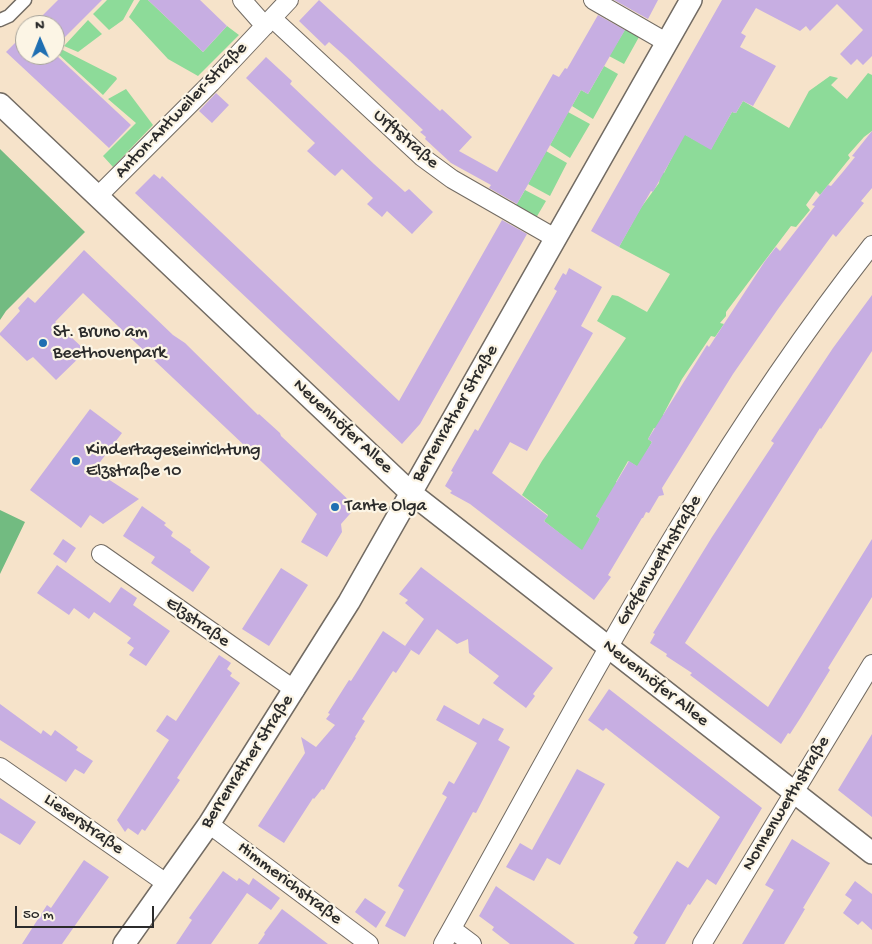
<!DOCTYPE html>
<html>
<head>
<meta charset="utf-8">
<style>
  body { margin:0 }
  #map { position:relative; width:872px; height:944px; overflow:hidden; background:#f6e3ca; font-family:"Gochi Hand",sans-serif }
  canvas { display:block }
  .north { position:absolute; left:15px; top:15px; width:50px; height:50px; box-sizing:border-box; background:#fcf5e5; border:1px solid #a8a49b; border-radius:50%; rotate:359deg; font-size:14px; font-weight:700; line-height:20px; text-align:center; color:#2b2b2b }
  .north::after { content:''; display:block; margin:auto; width:18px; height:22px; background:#1f6fb2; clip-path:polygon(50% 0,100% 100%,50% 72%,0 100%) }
  .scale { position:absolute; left:15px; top:906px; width:139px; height:22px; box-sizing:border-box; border:2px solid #2b2b2b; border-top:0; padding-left:6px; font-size:15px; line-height:18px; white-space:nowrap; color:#2b2b2b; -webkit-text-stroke:4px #fcf5e5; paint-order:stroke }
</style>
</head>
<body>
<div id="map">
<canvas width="872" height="944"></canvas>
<div class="north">N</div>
<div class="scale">50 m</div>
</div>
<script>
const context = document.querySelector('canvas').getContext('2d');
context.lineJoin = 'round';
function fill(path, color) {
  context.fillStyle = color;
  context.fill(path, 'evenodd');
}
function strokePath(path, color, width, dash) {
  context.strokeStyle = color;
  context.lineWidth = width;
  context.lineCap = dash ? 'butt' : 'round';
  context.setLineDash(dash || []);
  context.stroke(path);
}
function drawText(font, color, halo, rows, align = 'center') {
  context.font = font + ' "Gochi Hand",sans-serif';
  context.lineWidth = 4.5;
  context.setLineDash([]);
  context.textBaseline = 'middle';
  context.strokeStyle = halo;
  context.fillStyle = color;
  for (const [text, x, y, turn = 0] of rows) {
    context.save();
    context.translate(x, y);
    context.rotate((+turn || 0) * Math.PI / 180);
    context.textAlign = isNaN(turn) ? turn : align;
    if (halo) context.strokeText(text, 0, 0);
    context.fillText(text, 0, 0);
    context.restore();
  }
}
fill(new Path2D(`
  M107,0H134L123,20L109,30L93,14Z
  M140,0H148L203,52L227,26L239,35L198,76L168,59L129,17Z
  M88,20L102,34L78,52L64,46Z
  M626,28L639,37L624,64L609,56Z
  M61,49L116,77L117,79L103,95L57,53Z
  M604,66L618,74L593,119L572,106L581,90L588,94Z
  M868,73L872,75V131L864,137L848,155L850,158L820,195L816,191L806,205L810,210L796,227L791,226L726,312V316L720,323L724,324L715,337L711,336L682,379L663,415L667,417L659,430L654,428L648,439L652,442L638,467L628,461L616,482L623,487L596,516L600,519L584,556L573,544L544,521L548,515L522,495L542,461L626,338L597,321L612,295L618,296L647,312L670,274L619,247L640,209L659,183L661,171L664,173L684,134L711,149L732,112L736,113L743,101L789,128L809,91L830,76L838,78L831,85L847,99Z
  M126,89L153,125L113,167L103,156L136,123L108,99Z
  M568,112L590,124L570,158L550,145Z
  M546,151L567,163L550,196L528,184Z
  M525,190L546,201L536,218L515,207Z`), '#8ddb99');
fill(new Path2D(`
  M0,149L85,232L6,311L0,320Z
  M0,510L25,522L0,574Z`), '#72bb81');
fill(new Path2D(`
  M58,0H102L55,47V25H33Z
  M148,0H200L227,26L203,52Z
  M319,0L440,111L442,109L472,137L459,151L497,172L553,74L559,77L565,68L567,69L598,15L625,30L588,94L581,90L517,204L489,188L491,185L451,163L425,139L426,137L420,132L423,130L346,57L329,42L325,46L299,21Z
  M614,0H658L648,19Z
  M722,0H872V56L863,65L857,59L851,65L840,54L863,30L837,4L810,31L806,26L800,31L756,8L741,33L746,36L740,47L776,66L753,106L743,101L736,113L732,112L711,150L685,135L653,192L651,191L619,247L591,231Z
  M25,33V55H56L131,125L109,148L6,52Z
  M266,57L292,81L290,84L374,164L405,192L409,189L433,212L412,234L387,211L382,217L367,204L373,198L342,169L335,176L330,172L307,151L315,143L246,78Z
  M216,93L229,105L212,123L199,111Z
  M872,131V188L861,201L864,203L836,237L833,234L778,309L733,374L662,488L664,495L659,496L649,513L646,512L643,518H642L608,575L611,577L594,600L470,504L450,493L452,491L445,486L453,472L451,471L475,429L478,431L557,291L554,289L563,273L566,275L569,268L602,287L581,326L593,333L527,451L510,442L492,473L548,516L544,521L582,550L600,519L596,516L629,461L637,466L652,442L648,439L707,345L709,347L765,261L776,247L780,251L815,206L812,205L828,185L831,186L842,173L855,157L852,156Z
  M154,174L160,179L162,176L399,401L502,220L527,234L420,424L402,444L135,193Z
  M84,250L173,335L185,343L258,415L259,414L280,433L281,436L356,507L341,524L342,532L327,557L301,542L317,514L83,293L55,322L86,351L56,380L33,357L27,361L0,335V333L20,311L18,308L28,297L35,303Z
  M872,295V351L821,429L820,428L685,643L768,707L872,539V597L828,668L830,670L801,717L790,734L788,733L781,744L690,675L692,673L666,656L667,654L650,643L655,634L653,633L712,537L774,443L771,441L833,348Z
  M90,409L122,433L94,470L139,499L103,524L90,515L81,528L30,490Z
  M142,506L166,523L164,525L173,532L171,536L191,550L190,552L210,567L193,592L151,563L155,557L123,536Z
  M63,539L76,548L66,563L53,554Z
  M57,565L110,603L121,587L137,598L133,605L170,631L146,666L129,655L134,648L127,643L131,638L94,612L89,619L74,608L69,615L37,593Z
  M421,567L553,668L533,694L535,696L526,708L493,683L499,676L469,653L468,639L457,644L437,629L419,655L405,646L424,619L405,603L408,600L399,594Z
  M281,568L308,585L269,646L242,629Z
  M383,631L411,650L396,673L393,671L362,719L365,721L355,737L356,738L324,790L322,789L314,799L313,798L284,843L258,826L305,753L301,737L316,747L335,725L326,719L330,714L328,713L349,680L351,681Z
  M219,655L231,663L227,669L232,673L230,676L240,683L177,778L180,780L145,831L142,829L138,835L128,828L125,832L117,820L169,740L156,731L167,715L176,721Z
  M609,689L762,808L716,885L707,879L690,905L688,904L665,944H634L638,937L633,933L677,861L688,868L720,817L606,728L603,731L588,720Z
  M0,704L41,734L43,730L51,736L55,730L78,747L76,750L93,761L84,774L75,769L66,782L0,740Z
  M444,705L479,725L483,718L504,729L498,740L510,747L476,813L473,812L405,937L385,926L404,890L398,886L447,797L442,794L449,781L454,784L477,743L436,720Z
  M872,734V817L838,790Z
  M577,769L605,784L560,865L547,858L534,881L506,867L520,843L532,850Z
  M0,798L36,822L20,845L0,833Z
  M792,839L830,863L803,908L805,909L784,944H742L774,890L765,885Z
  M84,860L109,877L62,944H22L47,905L51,908Z
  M223,871L237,881L239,878L249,885L253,878L280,898L271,910L247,893L211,944H176L192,920L189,918Z
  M855,881L872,894V930L862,921L858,925L843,913L852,900L845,895Z
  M496,886L525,907L575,944H510L492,930L494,927L479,916Z
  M365,898L386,912L376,928L355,912Z
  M282,909L328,944H258L265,934L264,933Z`), '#c7aee2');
const pedestrian = new Path2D(`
  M0,20L9,16L25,0`);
const minor = new Path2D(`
  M242,0L265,26
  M593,0L666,42
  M272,18L422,157L452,179L555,238
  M98,196L211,83L289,0
  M101,554L295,690
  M0,767L166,883
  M209,824L369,944
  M452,929L472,944
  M443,944C577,706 702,460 872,245
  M702,944L872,664`);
const tertiary = new Path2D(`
  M0,104L411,493L872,853
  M124,944L209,824L349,602L691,0`);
strokePath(pedestrian, '#726b63', 15);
strokePath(minor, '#726b63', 20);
strokePath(tertiary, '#726b63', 24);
strokePath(pedestrian, '#fff', 12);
strokePath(minor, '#fff', 18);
strokePath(tertiary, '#fff', 21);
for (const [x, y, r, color] of [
  [43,343,5,"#1f6fb2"],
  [76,461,5,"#1f6fb2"],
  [335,507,5,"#1f6fb2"]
]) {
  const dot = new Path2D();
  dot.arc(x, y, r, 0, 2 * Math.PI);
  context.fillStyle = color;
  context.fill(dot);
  strokePath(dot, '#fcf5e5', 2);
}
drawText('18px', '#2b2b2b', '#fcf5e5', [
  ["Anton-Antweiler-Straße",182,111,-46],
  ["Urftstraße",405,140,41],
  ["Berrenrather Straße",456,414,-60],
  ["Neuenhöfer Allee",342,427,43],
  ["Grafenwerthstraße",660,561,-59],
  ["Elzstraße",197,623,35],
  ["Neuenhöfer Allee",655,684,38],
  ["Berrenrather Straße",248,762,-57],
  ["Nonnenwerthstraße",787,804,-59],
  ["Lieserstraße",83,825,35],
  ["Himmerichstraße",289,884,37]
]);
drawText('18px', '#2b2b2b', '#fcf5e5', [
  ["St. Bruno am",53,333],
  ["Beethovenpark",53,354],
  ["Kindertageseinrichtung",86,451],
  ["Elzstraße 10",86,472],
  ["Tante Olga",345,507]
], 'left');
</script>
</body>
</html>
